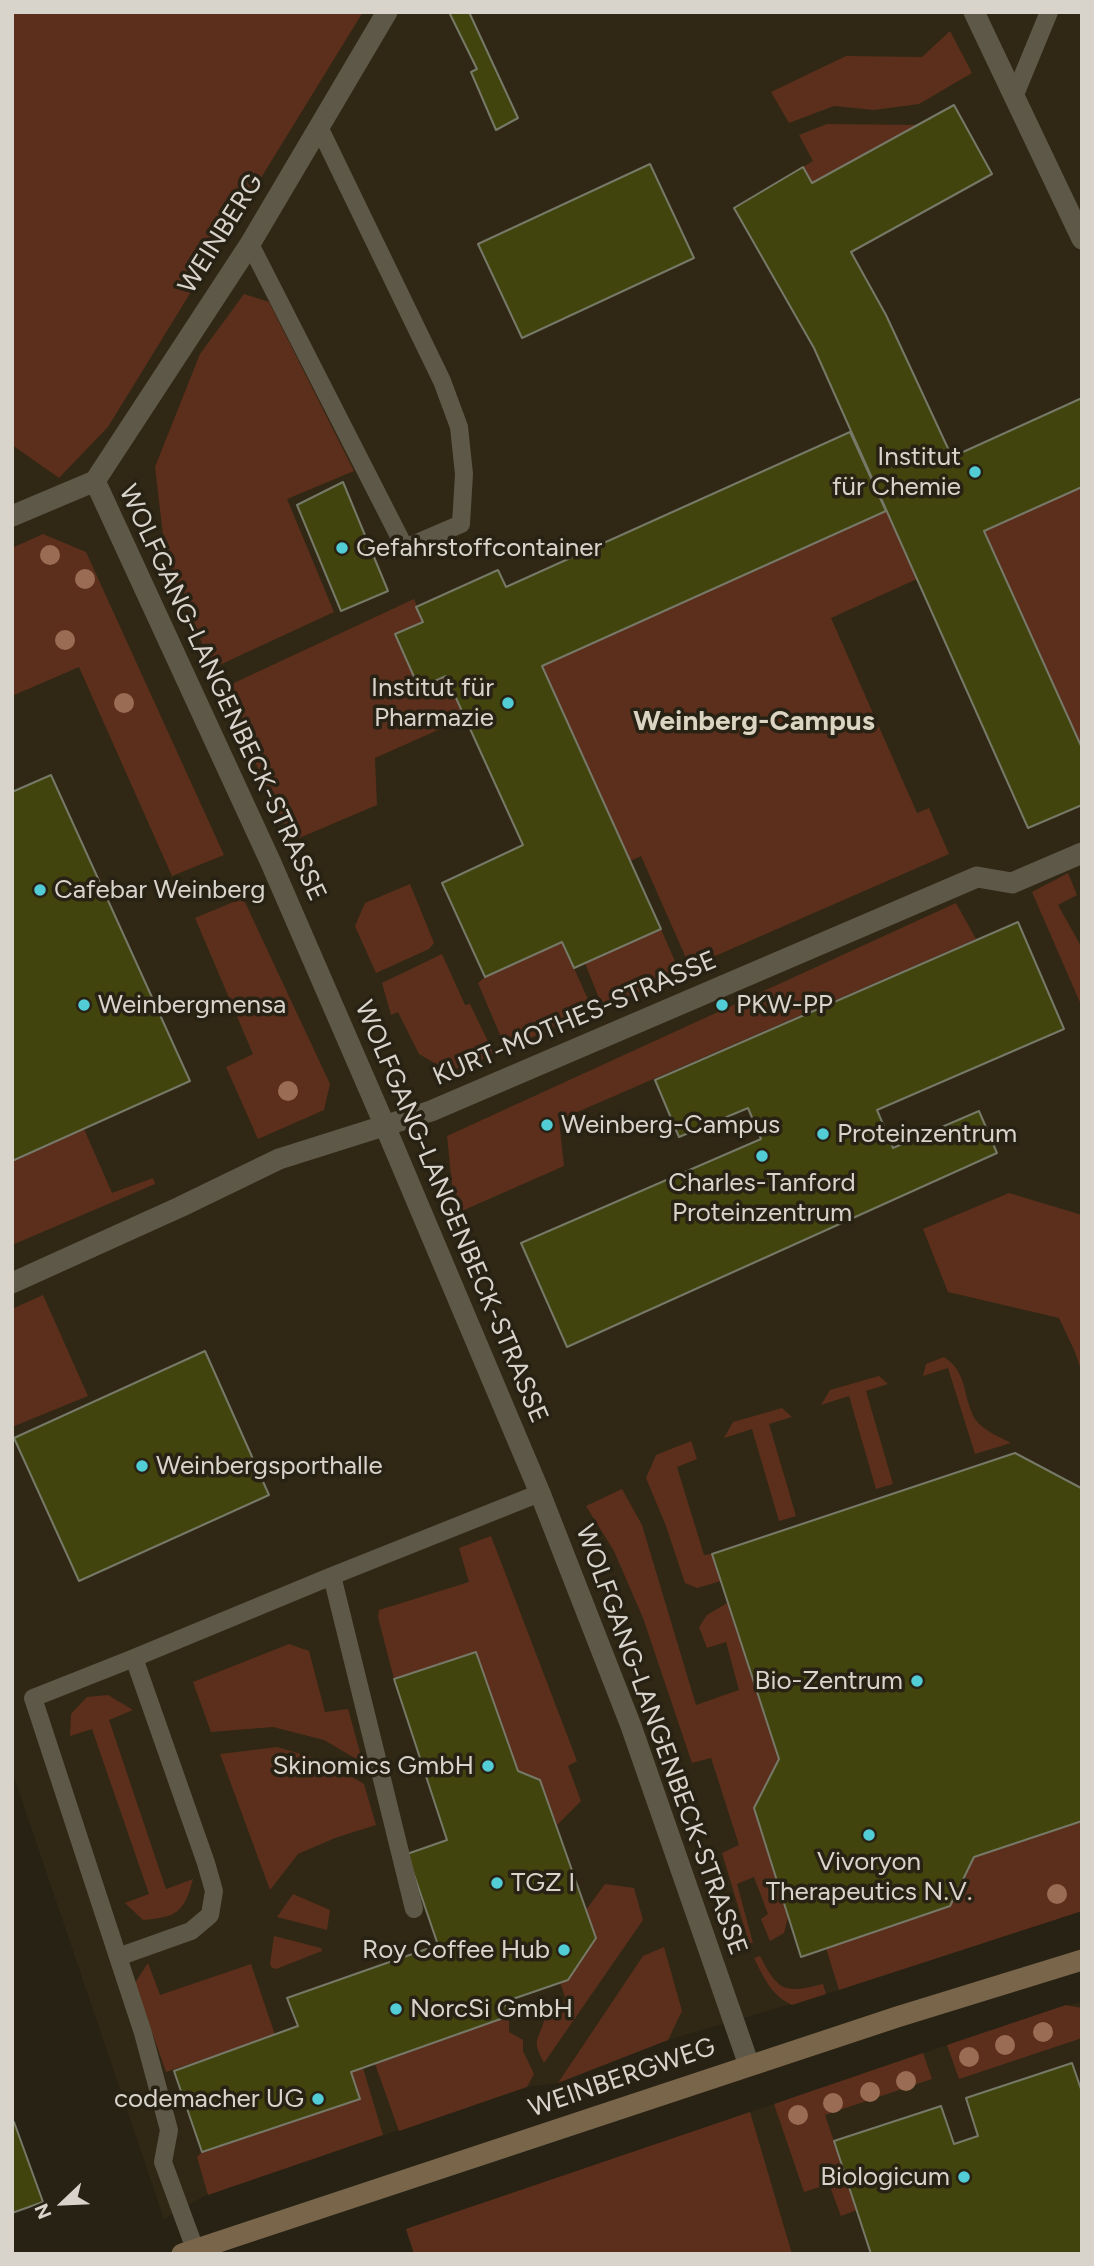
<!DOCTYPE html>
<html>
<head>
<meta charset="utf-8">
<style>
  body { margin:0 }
  #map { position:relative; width:1094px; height:2266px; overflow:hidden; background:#282215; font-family:Figtree,sans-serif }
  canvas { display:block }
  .frame { position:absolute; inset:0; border:14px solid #d8d4cc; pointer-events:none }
  .north { position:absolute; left:28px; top:2168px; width:70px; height:70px; -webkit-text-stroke:5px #282215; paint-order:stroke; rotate:247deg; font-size:19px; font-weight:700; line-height:28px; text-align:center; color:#d8d4cc }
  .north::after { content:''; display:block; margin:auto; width:24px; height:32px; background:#d8d4cc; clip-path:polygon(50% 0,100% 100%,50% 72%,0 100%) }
</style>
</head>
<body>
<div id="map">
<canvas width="1094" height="2266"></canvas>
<div class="frame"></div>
<div class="north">N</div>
</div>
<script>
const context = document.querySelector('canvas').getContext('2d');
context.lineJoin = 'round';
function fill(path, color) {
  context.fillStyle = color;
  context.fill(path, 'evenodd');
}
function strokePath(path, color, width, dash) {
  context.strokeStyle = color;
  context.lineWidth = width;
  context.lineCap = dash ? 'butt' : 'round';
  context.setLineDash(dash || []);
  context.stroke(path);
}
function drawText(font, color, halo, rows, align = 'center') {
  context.font = font + ' Figtree,sans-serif';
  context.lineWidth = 7;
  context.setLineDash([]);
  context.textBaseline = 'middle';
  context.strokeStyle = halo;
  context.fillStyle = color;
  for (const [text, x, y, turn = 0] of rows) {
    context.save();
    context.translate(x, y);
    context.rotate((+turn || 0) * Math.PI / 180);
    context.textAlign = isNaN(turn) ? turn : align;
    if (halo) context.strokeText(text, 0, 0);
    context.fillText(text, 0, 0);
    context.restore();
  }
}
fill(new Path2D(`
  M363,12H1082V1911L839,1990L668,2040L558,2083L527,2087L208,2194L164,2219L12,1771V445L59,478L108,427Z
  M1082,2001V2254H414L406,2229L947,2045Z`), '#302814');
fill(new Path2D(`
  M12,12H363L108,427L59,478L12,445Z
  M950,31L972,73L919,104L874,110L834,106L789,123L771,92L846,56L922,57Z
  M827,124L919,125L812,183L803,167L813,161L799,135Z
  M244,294L269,302L354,471L287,499L334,612L213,668L166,561L155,467L200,354Z
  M1082,487V748L984,531Z
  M886,511L917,579L831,618L917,813L929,808L949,854L690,967L641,856L630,861L542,666Z
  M43,534L86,552L224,855L172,876L79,667L12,696V548Z
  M414,599L423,622L396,634L446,676L465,718L375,758L377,805L292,841L221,689Z
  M1068,873L1077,895L1058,905L1082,948V1007L1032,892Z
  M410,884L434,943L429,949L376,973L355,926L365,903Z
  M243,898L330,1084L324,1110L258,1139L226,1067L253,1054L195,918Z
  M956,903L976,939L559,1120L564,1166L455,1214L447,1136Z
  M661,929L680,973L603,1008L585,963Z
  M562,942L593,1010L506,1049L478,983L485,977Z
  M442,954L465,1005L470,1004L494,1054L461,1068H443L419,1054L398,1012L391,1015L382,983Z
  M84,1129L112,1193L153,1178L155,1184L12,1245V1161Z
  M1009,1193L1082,1215V1373L1075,1352L1059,1318L948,1292L923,1229Z
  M43,1295L88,1396L12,1427V1309Z
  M944,1357C968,1372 962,1396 975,1419C982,1430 1000,1437 1011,1443L975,1454L948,1368L923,1376L926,1364Z
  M879,1376L888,1384L866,1391L893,1484L876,1489L849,1396L821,1405L830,1390Z
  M782,1408L792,1417L769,1424L796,1516L779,1521L752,1429L724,1438L733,1422Z
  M691,1441L697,1459L677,1467L704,1555L712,1554L721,1581L697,1588L685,1583L666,1526L646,1478L656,1455Z
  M622,1489L642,1525L696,1705L739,1690L726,1642L707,1648L699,1627L707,1615L727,1603L779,1759L754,1808L788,1917L784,1933L770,1941L761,1919L768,1914L754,1877L737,1884L753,1943H749L722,1853L739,1845L711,1758L692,1763L643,1618L614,1551L586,1506Z
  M491,1536L577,1761L568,1766L581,1801L557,1825L540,1780L518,1771L476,1653L394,1679L378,1617L379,1610L469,1582L459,1548Z
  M289,1644L309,1651L325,1712L348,1709L363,1763L324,1740L273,1727L211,1732L193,1682Z
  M108,1695L133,1710L109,1720L166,1889L193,1879C184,1913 177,1917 143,1920L125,1903L149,1894L92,1729L70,1736L71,1714L87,1697Z
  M277,1747L325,1761L364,1784L376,1825L335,1838L298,1854L270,1890L220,1754Z
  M1082,1821V1911L839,1990L826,1948L950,1906L974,1857Z
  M605,1884L634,1888L643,1920L544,2063C530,2036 540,2042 545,2016L557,2015L562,2011L565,1997L560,1982L568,1980L596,1938L586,1910Z
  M293,1894L330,1910L327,1930L277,1917Z
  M274,1936L321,1948L322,1951L276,1969L272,1968L270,1964Z
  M664,1947L682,2011L668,2040L558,2083L643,1956Z
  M760,1956C778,1991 784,1994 823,1984L826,1994L792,2005C771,1995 764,1978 754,1958Z
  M148,1963L160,1995L251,1964L275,2035L166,2072L135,1983Z
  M1066,2005L1082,2008V2038L959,2079L947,2045Z
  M509,2016V2032L523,2040V2051L534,2074L527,2087L399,2131L375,2064Z
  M923,2053L932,2079L825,2115L857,2210L841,2216L829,2184L804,2192L774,2104Z
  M363,2068L383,2135L208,2195L197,2157L202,2152L360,2099L351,2072Z
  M750,2112L792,2254H414L406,2229Z`), '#5b2f1c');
const building = new Path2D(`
  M449,12H469L518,118L496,130L471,72L477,69Z
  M954,105L992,174L851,252L886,315L952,457L1082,398V487L984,531L1082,748V805L1028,828L814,348L734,208L803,167L812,183Z
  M650,164L694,258L522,338L478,244Z
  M850,432L886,511L542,666L661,929L574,968L562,942L485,977L442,883L523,845L446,676L419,688L395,634L423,622L416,607L498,570L506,587Z
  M343,482L388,591L341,611L297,505Z
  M51,775L190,1081L12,1161V792Z
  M1018,922L1064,1029L877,1110L893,1148L979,1111L997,1153L567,1347L521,1243L761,1139L748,1108L679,1137L655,1080Z
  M205,1351L269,1495L79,1581L14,1438Z
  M1015,1453L1081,1488L1082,1491V1821L974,1857L950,1906L801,1957L754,1808L779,1759L712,1554Z
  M476,1652L518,1771L540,1780L596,1938L568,1980L504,2002L509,2016L351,2072L360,2099L202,2152L174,2071L298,2026L287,1998L438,1945L407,1854L447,1840L394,1679Z
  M1072,2063L1082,2092V2254H871L834,2141L941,2106L954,2144L978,2136L966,2098Z
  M14,2122L43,2202L12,2213V2123Z`);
fill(building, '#42440e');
strokePath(building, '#777968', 2);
strokePath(new Path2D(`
  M1014,97L1049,12
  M250,244L405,548L461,524L464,474L459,427L442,381L319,127
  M134,1658L332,1576
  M414,1909L332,1576L540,1493
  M118,1957L33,1698L134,1658L206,1863L214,1891L210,1915L191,1931L118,1957L143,2033L169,2130L163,2162L195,2249`), '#5e5849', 18);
strokePath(new Path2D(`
  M974,12L1082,239
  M95,481L271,863L385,1126L540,1493L631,1726L749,2065
  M95,481L250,244L387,12
  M12,516L95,481
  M12,1283L180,1207L279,1159L431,1111L977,877L1012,883L1082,853`), '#5e5849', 21);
strokePath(new Path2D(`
  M182,2254L897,2017L1082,1960`), '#79654a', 21);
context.fillStyle = '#9a6c54';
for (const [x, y] of [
  [50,555],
  [85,579],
  [65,640],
  [124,703],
  [288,1091],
  [1057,1894],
  [1043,2032],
  [1005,2045],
  [969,2057],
  [906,2081],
  [870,2092],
  [833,2103],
  [798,2115]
]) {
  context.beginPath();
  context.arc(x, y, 10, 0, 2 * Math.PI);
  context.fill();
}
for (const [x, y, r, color] of [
  [975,472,7,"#52ccd5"],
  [342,548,7,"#52ccd5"],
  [508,703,7,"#52ccd5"],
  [40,890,7,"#52ccd5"],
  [84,1005,7,"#52ccd5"],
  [722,1005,7,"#52ccd5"],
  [547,1125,7,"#52ccd5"],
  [823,1134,7,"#52ccd5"],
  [762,1156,7,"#52ccd5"],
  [142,1466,7,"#52ccd5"],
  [917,1681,7,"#52ccd5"],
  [488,1766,7,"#52ccd5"],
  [869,1835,7,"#52ccd5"],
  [497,1883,7,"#52ccd5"],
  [564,1950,7,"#52ccd5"],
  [396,2009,7,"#52ccd5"],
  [318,2099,7,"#52ccd5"],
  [964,2177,7,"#52ccd5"]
]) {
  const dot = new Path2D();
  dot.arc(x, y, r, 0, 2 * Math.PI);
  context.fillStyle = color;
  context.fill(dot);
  strokePath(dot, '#282215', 2.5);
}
drawText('26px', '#d8d4cc', '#282215', [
  ["WEINBERG",221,234,-58],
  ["WOLFGANG-LANGENBECK-STRASSE",222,693,65],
  ["KURT-MOTHES-STRASSE",575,1019,-23],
  ["WOLFGANG-LANGENBECK-STRASSE",451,1212,67],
  ["WOLFGANG-LANGENBECK-STRASSE",661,1740,70],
  ["WEINBERGWEG",622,2078,-19]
]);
drawText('26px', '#d8d4cc', '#282215', [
  ["Institut",961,457,"right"],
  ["für Chemie",961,487,"right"],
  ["Gefahrstoffcontainer",356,548],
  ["Institut für",494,688,"right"],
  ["Pharmazie",494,718,"right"],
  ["Cafebar Weinberg",54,890],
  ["Weinbergmensa",98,1005],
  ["PKW-PP",736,1005],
  ["Weinberg-Campus",561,1125],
  ["Proteinzentrum",837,1134],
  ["Charles-Tanford",762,1183,"center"],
  ["Proteinzentrum",762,1213,"center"],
  ["Weinbergsporthalle",156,1466],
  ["Bio-Zentrum",903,1681,"right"],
  ["Skinomics GmbH",474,1766,"right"],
  ["Vivoryon",869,1862,"center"],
  ["Therapeutics N.V.",869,1892,"center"],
  ["TGZ I",511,1883],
  ["Roy Coffee Hub",550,1950,"right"],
  ["NorcSi GmbH",410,2009],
  ["codemacher UG",304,2099,"right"],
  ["Biologicum",950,2177,"right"]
], 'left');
drawText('bold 28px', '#dbd4c2', '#282215', [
  ["Weinberg-Campus",754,722]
]);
</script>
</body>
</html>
